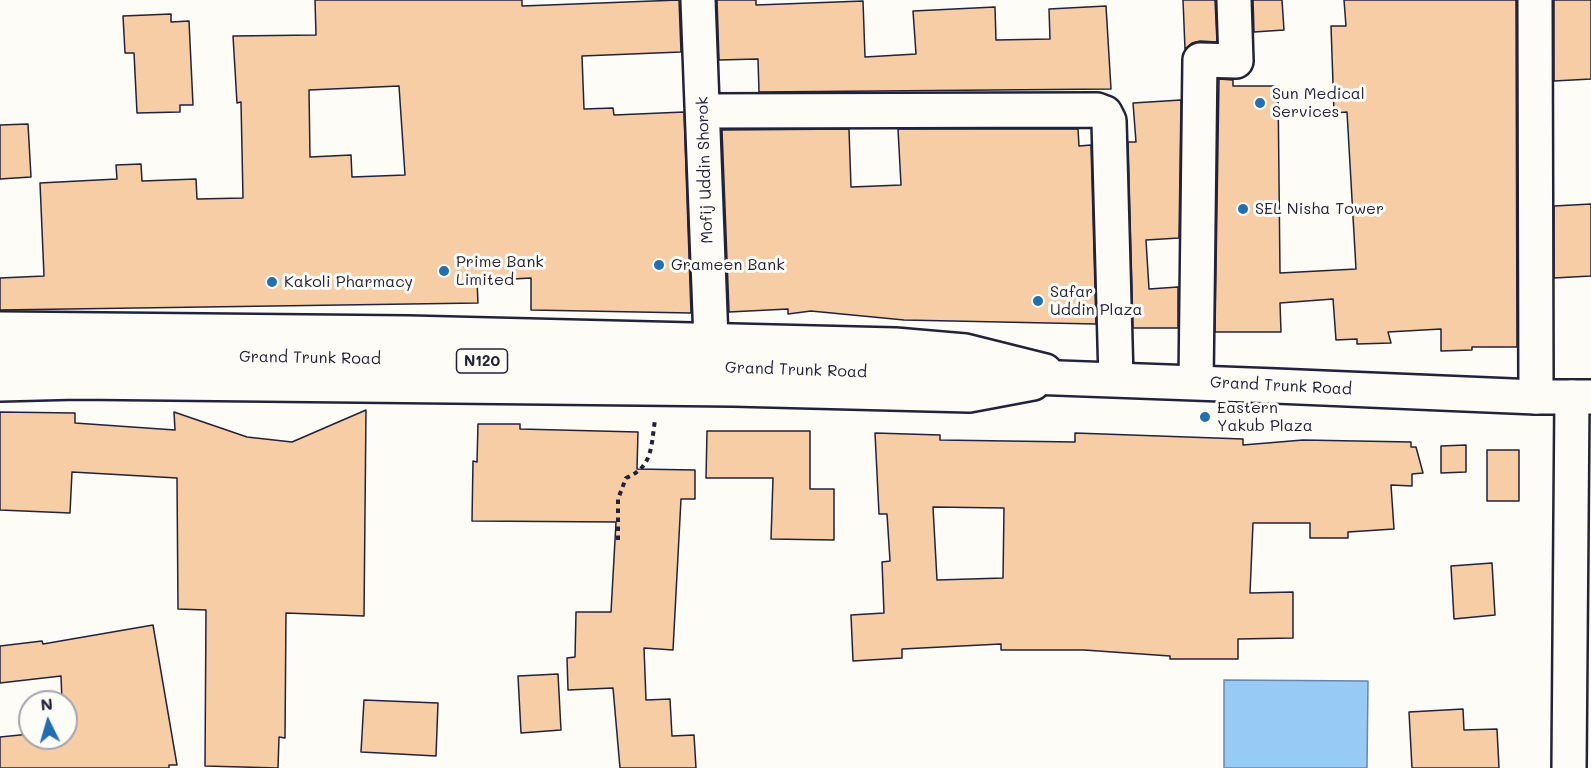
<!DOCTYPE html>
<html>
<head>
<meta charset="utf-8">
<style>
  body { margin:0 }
  #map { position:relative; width:1591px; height:768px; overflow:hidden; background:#fdfcf7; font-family:Mali,sans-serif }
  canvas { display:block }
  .north { position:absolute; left:18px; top:690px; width:60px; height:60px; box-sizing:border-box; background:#fdfcf7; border:2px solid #a5a5ac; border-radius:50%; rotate:355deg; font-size:16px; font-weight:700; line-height:24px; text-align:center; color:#22223b }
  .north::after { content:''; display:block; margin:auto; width:21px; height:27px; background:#1f6fb2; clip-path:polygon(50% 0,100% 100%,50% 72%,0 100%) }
</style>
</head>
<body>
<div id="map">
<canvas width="1591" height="768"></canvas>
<div class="north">N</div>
</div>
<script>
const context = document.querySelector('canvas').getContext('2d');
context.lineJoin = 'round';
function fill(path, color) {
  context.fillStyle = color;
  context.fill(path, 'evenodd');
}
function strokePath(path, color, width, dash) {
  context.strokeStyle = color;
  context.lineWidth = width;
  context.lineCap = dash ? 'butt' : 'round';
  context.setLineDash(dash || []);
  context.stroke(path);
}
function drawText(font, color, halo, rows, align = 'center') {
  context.font = font + ' Mali,sans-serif';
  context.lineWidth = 6;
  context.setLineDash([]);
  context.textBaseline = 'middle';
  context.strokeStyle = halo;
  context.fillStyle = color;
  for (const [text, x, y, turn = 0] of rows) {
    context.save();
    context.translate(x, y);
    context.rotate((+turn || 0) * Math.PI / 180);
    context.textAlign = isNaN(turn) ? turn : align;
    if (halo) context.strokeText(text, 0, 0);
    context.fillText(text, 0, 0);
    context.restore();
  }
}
const water = new Path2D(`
  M1224,680L1368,681L1367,768H1224Z`);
fill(water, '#97caf4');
strokePath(water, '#6887aa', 1.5);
const building = new Path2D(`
  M315,0H522V6L679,0L681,52L582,56L584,109L613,108L614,115L684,112L691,313L531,310V278L477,281L478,303L0,310V278L44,276L40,183L117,179L116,165L141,164L142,181L196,179L197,199L243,198L241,102L237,103L233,36L316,35ZM399,86L405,175L352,177L351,155L310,157L309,90Z
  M717,0H756V5L863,1L865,57L916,54L913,11L995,7L996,40L1050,39L1049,9L1106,6L1111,89L759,92L758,59L719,60Z
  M1183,0H1215L1217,42L1200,41L1192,43L1185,49Z
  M1253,0H1282L1284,30L1254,32Z
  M1344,0H1516L1517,347H1472V350L1441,351V329L1388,332L1391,343L1357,344V339L1336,340L1333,299L1280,303L1281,332H1215L1219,79L1233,80V86H1278L1280,273L1356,269L1347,112L1334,113L1331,26H1346Z
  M1554,0H1591V79L1554,81Z
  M171,14V22L189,21L193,105H180V112L137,113L134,53H125L123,16Z
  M1181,100L1179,238L1146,240L1149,289L1178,287V328H1133L1128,142H1136L1133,103Z
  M28,124L31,177L0,179V125Z
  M849,129L851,187L901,185L898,129H1078L1079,146L1091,145L1096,324L904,320L811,311L788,314V309L729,312L722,130Z
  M1591,204V276L1554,278V206Z
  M366,410L364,616L286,613L285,738L279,737L278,768L205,766L206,610L178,609L177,478L72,472L70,513L0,510V412L75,413V423L175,430L174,412L247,437L292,442Z
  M478,424H520V429L638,432L637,469L695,470V499H681L673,650L644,648L646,700L670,699L672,736L694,735L696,768H620L613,688L568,690L567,658L575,657L576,612H611L616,522L472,521L473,461L477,462Z
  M707,431H810V489H834V540L771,539L773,478H706Z
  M875,433L940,435V440L1075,442V433L1243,439V445L1303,440L1411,442V447H1416L1423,473L1412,474V486L1391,485L1394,529L1348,532V538H1310V523H1253L1250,593L1293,592V638L1238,639V659H1170V656L1084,650H1001V644L902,649V658L853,661L851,615L884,613L882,562L890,561L887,514H879ZM933,507L1004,508L1003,578L937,580Z
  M1466,445V472L1441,473V446Z
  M1487,450H1519V501H1487Z
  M1492,563L1495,615L1454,619L1451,566Z
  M153,625L177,765H169V768H0V737L30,734V738H66V702H62L61,676L0,683V646L42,641L43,644Z
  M558,674L561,730L521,733L518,676Z
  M364,700L438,703L436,756L361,752Z
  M1463,709L1464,730L1497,729L1499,768H1412L1409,712Z`);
fill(building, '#f6cda5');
strokePath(building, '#22223b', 1.5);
const minor = new Path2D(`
  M698,0L711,340
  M1535,0L1536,397
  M703,111L1097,110L1105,113L1109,121L1116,379
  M1196,382L1200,60L1236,61L1234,0
  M1569,768L1572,397`);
const tertiary = new Path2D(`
  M0,329L408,333L895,345L965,351L1045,371
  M0,384L77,382L733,389L969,395L1033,383`);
const trunk = new Path2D(`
  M0,354C157,353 314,358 471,361C826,369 1181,381 1536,397H1591`);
strokePath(minor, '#22223b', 38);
strokePath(tertiary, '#22223b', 38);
strokePath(trunk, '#22223b', 38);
strokePath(new Path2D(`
  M618,540V499L626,478C653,467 651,446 655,420`), '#22223b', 4, [4.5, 4.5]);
strokePath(minor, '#fdfcf7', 33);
strokePath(tertiary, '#fdfcf7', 33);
strokePath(trunk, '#fdfcf7', 33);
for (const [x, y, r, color] of [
  [1260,103,6,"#1f6fb2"],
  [1243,209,6,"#1f6fb2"],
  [659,265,6,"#1f6fb2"],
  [444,271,6,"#1f6fb2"],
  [272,282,6,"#1f6fb2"],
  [1038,301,6,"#1f6fb2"],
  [1205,417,6,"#1f6fb2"]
]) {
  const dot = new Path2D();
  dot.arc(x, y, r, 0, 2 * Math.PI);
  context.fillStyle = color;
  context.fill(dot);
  strokePath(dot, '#fdfcf7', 2);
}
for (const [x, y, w] of [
  [482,361,51]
]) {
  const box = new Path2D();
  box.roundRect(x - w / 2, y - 12, w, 24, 4.5);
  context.fillStyle = '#fdfcf7';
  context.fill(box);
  strokePath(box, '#22223b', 1.5);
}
drawText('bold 15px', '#22223b', null, [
  ["N120",482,361]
]);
drawText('16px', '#22223b', '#fdfcf7', [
  ["Sun Medical",1272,94],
  ["Services",1272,112],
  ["SEL Nisha Tower",1255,209],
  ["Prime Bank",456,262],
  ["Limited",456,280],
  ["Grameen Bank",671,265],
  ["Kakoli Pharmacy",284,282],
  ["Safar",1050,292],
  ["Uddin Plaza",1050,310],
  ["Eastern",1217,408],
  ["Yakub Plaza",1217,426]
], 'left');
drawText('16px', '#22223b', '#fdfcf7', [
  ["Mofij Uddin Shorok",705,170,-92],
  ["Grand Trunk Road",310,358,1],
  ["Grand Trunk Road",796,370,2],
  ["Grand Trunk Road",1281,386,3]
]);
</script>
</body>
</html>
